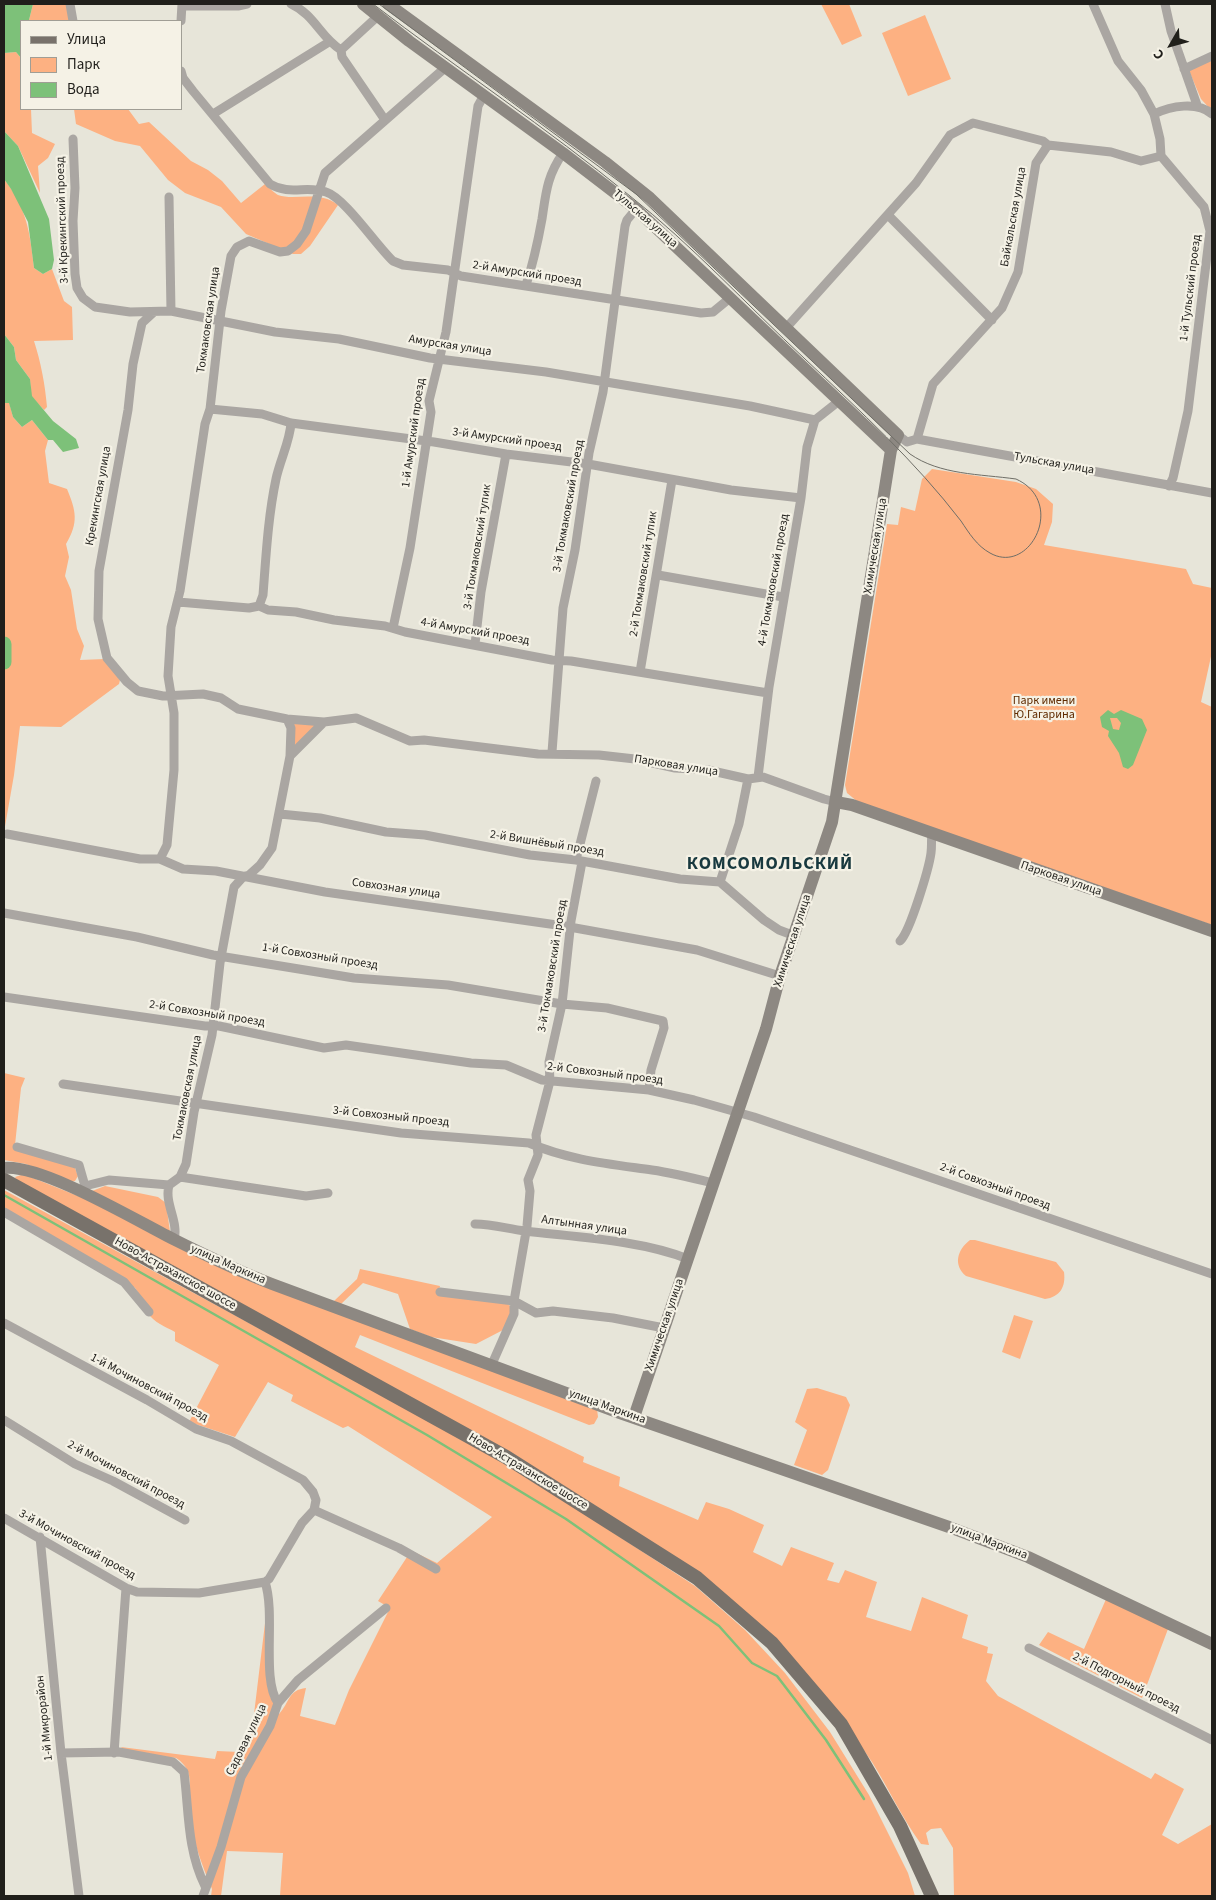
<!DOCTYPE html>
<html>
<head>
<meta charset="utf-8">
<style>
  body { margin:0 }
  #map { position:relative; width:1216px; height:1900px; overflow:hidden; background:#e7e5d9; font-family:"Source Sans 3",sans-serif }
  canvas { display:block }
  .frame { position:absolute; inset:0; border:5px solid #201f1b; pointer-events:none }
  .legend { position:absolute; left:20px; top:20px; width:162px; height:90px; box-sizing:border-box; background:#f5f2e6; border:1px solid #a09e95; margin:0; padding:6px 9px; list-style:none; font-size:15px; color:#201f1b }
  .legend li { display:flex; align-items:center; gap:10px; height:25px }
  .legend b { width:25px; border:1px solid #a09e95 }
  .north { position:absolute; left:1146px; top:20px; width:50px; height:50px; -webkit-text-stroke:4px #f5f2e6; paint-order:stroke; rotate:232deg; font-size:14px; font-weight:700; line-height:20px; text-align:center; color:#201f1b }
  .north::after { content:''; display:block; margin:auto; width:18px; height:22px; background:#201f1b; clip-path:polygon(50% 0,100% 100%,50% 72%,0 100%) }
</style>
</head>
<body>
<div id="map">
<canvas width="1216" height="1900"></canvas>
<div class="frame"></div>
<ul class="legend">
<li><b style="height:6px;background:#78726b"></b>Улица</li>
<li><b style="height:14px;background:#fdb182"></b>Парк</li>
<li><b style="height:14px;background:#7dc179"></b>Вода</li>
</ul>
<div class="north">С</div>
</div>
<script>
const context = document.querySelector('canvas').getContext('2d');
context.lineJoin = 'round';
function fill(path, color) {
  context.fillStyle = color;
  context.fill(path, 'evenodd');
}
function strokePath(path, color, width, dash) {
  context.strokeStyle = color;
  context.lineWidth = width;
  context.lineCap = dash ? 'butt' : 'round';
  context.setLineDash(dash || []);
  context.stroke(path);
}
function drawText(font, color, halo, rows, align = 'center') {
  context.font = font + ' "Source Sans 3",sans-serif';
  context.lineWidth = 4.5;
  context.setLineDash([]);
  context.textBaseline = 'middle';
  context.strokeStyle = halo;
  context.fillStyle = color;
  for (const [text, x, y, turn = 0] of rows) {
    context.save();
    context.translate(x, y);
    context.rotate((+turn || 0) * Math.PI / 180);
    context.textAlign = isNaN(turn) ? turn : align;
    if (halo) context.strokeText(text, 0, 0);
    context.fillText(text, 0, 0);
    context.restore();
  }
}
fill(new Path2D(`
  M33,4H68L71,21L29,20Z
  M821,4H849L862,36L842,45Z
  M925,15L951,79L908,96L882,33Z
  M16,52L21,58V109H31L32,133L55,144L48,158L38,166L40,193L18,146L4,131V53Z
  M1212,59V111L1201,99L1190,73V70Z
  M74,109H128L139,124L149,122L191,161L208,170L222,181L241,203L265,184C269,187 274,193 278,195C294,201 319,190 338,205L310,246L301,254H293L246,234L221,207L185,193L168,180L140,146L115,141L76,124Z
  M4,179C27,208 30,233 34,268L43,274L52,269L64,301L72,307L73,340L34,341C41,363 45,384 47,407L44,410L31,396L30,379L16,360L14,347L4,334Z
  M9,402L13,417L22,427L32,420L48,440L45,451L49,483L67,489C76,511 79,522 66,544L69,557L65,576L71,590L77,629L84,646L80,660L105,659L120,680L119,684L61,727L20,726L14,775L4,832V403Z
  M932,469L1016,482L1036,489L1053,504L1052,522L1044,545L1186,569L1193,584L1212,588V652L1201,702L1212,707V925L858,802L847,793L845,785L887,524L898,525L901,507L915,511L922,479Z
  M291,721L316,725L293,749Z
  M4,1073L25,1078L21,1088L15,1145L75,1168L78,1176L75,1181L70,1182L26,1164L4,1160Z
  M21,1175L28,1176L83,1198L125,1219L597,1409L598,1417L594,1424L589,1425L360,1335L355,1347L584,1457L583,1462L620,1477L619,1486L698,1520L706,1502L729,1509L764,1525L753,1552L782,1566L791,1547L834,1563L827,1580L839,1583L845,1570L877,1582L866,1617L911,1631L922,1597L968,1615L962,1638L988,1647L987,1653L993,1654L986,1681L998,1696L1151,1779L1155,1773L1184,1789L1162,1835L1178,1844L1212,1824V1896H954L953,1848L941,1828L931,1829L926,1833L929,1845L921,1844C902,1818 889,1789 872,1762C824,1691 769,1626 700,1575L18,1182L15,1177Z
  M105,1186L158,1197L166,1203L170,1232L92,1191Z
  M4,1190L505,1462L695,1586L745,1630L785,1673L830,1732L869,1795L908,1873L915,1896H280L283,1853L227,1851L221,1896H211L212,1889C201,1863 191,1836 189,1807C188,1796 192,1783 188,1772C186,1766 181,1761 176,1758L125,1751L121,1747L215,1759L217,1751L239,1752L250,1747L266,1615L270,1696L279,1714C290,1702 288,1690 306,1688L300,1716L335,1725L349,1690L390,1608L378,1601L407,1557L412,1551L437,1563L492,1517L348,1426L343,1428L291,1401L293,1395L268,1382L235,1437L189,1422L219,1365L175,1341V1332C166,1327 153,1322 148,1313C143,1304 141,1296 135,1288L4,1208Z
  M970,1240H975L1056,1262L1064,1272C1066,1287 1060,1297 1045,1299L966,1276C953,1265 957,1250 970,1240Z
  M360,1269L440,1286L438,1294L507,1303L511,1307V1313L503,1330L476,1344L431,1337L410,1329L398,1294L363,1283L341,1304L334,1301L357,1279Z
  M1014,1315L1033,1321L1020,1359L1002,1352Z
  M817,1388L846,1397L850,1405L828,1470L822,1475L794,1465L807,1430L795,1422L807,1389Z
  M1107,1597L1168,1629L1142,1698L1039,1645L1048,1632L1084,1649Z`), '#fdb182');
fill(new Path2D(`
  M4,4H33L29,20L32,21H21V58L16,52L4,53Z
  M4,131L18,146L49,219L54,260L52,269L43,274L34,268L28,222L11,189L4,179Z
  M4,334L14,347L16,360L30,379L32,396L53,421L76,439L79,448L63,452L53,440H48L32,420L22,427L13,417L9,403H4Z
  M1108,710L1114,714L1121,710L1142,719L1147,730L1133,765L1128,769L1123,767L1119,753L1108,736L1109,731L1102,727L1100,717ZM1110,718H1117L1121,723L1119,730L1113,729Z`), '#7dc179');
strokePath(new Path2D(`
  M4,1195L427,1435L566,1519L719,1626L752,1663L777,1676L826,1740L864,1799`), '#7dc179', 2.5);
strokePath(new Path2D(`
  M4,644V662`), '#7dc179', 15);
strokePath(new Path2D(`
  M70,4L73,21
  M291,4C315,15 320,37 341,50L378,16
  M1093,4L1118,61L1141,90L1154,114L1160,139L1161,156L1204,207L1210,231L1188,411L1173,478L1169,486
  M1165,4L1171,31L1197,105
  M182,6H238L247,4
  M181,21L182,4
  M341,50L342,57L385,120
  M1184,69L1212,56
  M181,71L183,78L193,91L270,184C290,196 306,185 326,192C345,198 376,245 393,261L403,265L448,270L461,276L701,313L713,312L730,298
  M213,114L329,42
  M1154,114C1171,106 1197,101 1212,114
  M73,139L75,188L73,221L75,274L77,288L83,298L95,307L130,312L171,311L275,332L339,339L430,358L546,372L750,406L815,420
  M169,197L171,311
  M888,215L992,320
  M526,285C533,264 538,241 542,219C546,192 547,176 563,153
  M154,312L142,323L133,364L128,410L99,571L98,619L107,658L127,682L138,691L163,696L203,694L221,698L238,709L287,719L324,722L356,718L410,741L424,740L538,754L599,755L635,759L675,768L708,770L748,779L763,777L824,799L836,802
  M786,328L916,183L950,135L973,123L1043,141L1048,145L1111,152L1141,161L1161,156
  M210,409L262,414L291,423L434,442L506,454L588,464L731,490L801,498
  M898,435L907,442L917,439L1212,493
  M917,439L933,384L1002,308L1018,272L1036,163L1048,145
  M658,575L783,597
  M178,602L249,608L259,606L268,610L296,612L334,620L385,626L405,632L552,660L571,661L768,693
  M259,606L263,595C266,556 268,517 276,479C280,460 290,441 291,423
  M393,628L410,548L431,412L429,401L446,332L478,106L484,95
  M475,644L481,592L506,454
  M640,672L672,480
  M287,719L291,728L290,756
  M552,752L563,608L575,550L589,453L603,392L625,226L627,220L636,209
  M758,777L769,687L801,498L807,447L815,420L839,401
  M280,814L320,818L386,832L425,835L530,855L576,860L680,879L720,882L764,920L779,930L795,936
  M7,834L140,859H160L183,869L216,871L325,892L564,926L697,950L780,976
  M160,859L167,845L174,770V713L168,676L171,627L180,591L205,424L210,409L221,311L231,256L237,247L249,241L280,252L288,251L297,244L306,231L325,173L446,67
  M576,860L596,781
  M720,882L739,824L748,779
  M4,913L137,937L213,955L354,978L448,985L562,1004L607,1008L663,1021L664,1028L651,1070L649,1090
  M900,941C910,932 929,868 931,853C932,846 931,840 932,833
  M4,997L205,1026H219L324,1048L346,1045L471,1063L506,1065L542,1080L649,1090L694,1100L754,1117L1212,1274
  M63,1084L401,1133L529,1143C568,1160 610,1164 652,1170C673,1173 693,1178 713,1183
  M17,1147L79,1165L85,1186
  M180,1177L306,1196L328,1193
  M83,1193L85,1186L109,1180L169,1185
  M4,1212L124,1282L149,1312
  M475,1224C493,1224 508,1229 525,1231C575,1237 641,1240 688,1259
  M174,1240C179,1221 164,1204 169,1185L180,1177L186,1164L194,1112L212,1035L220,963L234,887L243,877L249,875L260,865L272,848L290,756L324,722
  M440,1292L514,1301L536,1313L553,1311L613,1318L664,1328
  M4,1323L147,1400L196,1429L231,1441L303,1480L313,1492L316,1500L314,1510L302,1523L269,1579L265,1582L199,1593L137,1592L126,1588L4,1518
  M492,1364L514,1314V1301L527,1226L530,1191L528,1180L538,1155L536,1135L550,1081L549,1062L562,1004L571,921L582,862
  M4,1420L75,1464L113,1481L185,1520
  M314,1510L399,1548L436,1569
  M40,1537L61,1753L79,1896
  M265,1582C276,1614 261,1679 278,1703
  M1029,1648L1212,1740
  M61,1753L119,1752L173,1762L184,1772C189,1811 187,1850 205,1886
  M114,1753L126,1588
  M203,1896L221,1847L241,1777L270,1726L278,1703L298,1680L386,1608`), '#aaa6a2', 9);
strokePath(new Path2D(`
  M363,4L409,41L563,153L636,209L891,450
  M388,4L605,162L650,198L898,435L891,450L832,822L780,976L766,1029L634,1417
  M836,802L852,805L1212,931
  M4,1168C42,1164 137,1221 175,1240C207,1256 238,1271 272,1284L620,1413L949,1527L1028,1557L1212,1644`), '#8d8882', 12);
strokePath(new Path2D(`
  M4,1180L506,1457L697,1578L772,1643L841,1724L900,1826L932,1896`), '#78726b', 14);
strokePath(new Path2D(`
  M373,4C458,69 547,128 630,196C691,244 748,306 805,359C860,411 915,461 961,521C969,533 977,546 990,553C1030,576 1067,502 1016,479C980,474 940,475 910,454L636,194L379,4`), '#6f6e67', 1);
drawText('12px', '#201f1b', '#f5f2e6', [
  ["Байкальская улица",1014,217,-80],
  ["Тульская улица",645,219,41],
  ["3-й Крекингский проезд",63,220,-92],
  ["2-й Амурский проезд",527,274,9],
  ["1-й Тульский проезд",1191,288,-83],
  ["Токмаковская улица",209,320,-82],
  ["Амурская улица",450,346,9],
  ["1-й Амурский проезд",414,433,-82],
  ["3-й Амурский проезд",507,440,8],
  ["Тульская улица",1054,464,10],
  ["Крекингская улица",99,496,-80],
  ["3-й Токмаковский проезд",569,506,-80],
  ["Химическая улица",876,546,-81],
  ["3-й Токмаковский тупик",478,547,-81],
  ["2-й Токмаковский тупик",644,574,-81],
  ["4-й Токмаковский проезд",774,580,-80],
  ["4-й Амурский проезд",475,632,10],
  ["Парковая улица",676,766,9],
  ["2-й Вишнёвый проезд",547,844,9],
  ["Парковая улица",1061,879,19],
  ["Совхозная улица",396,889,8],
  ["Химическая улица",793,941,-72],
  ["1-й Совхозный проезд",320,957,9],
  ["3-й Токмаковский проезд",553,966,-81],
  ["2-й Совхозный проезд",207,1014,9],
  ["2-й Совхозный проезд",605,1074,7],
  ["Токмаковская улица",188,1088,-79],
  ["3-й Совхозный проезд",391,1117,6],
  ["2-й Совхозный проезд",995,1187,20],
  ["Алтынная улица",584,1226,8],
  ["улица Маркина",228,1265,24],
  ["Ново-Астраханское шоссе",175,1274,29],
  ["Химическая улица",665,1325,-71],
  ["1-й Мочиновский проезд",149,1388,28],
  ["улица Маркина",607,1407,20],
  ["Ново-Астраханское шоссе",528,1472,31],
  ["2-й Мочиновский проезд",126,1475,28],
  ["улица Маркина",989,1542,21],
  ["3-й Мочиновский проезд",77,1545,29],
  ["2-й Подгорный проезд",1126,1683,27],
  ["1-й Микрорайон",45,1718,-96],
  ["Садовая улица",247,1740,-64]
]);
drawText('12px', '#602b00', '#f5f2e6', [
  ["Парк имени",1044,701],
  ["Ю.Гагарина",1044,715]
]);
context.letterSpacing = '1px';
drawText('bold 18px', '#18393f', '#f5f2e6', [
  ["КОМСОМОЛЬСКИЙ",770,865]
]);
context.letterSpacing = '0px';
</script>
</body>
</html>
